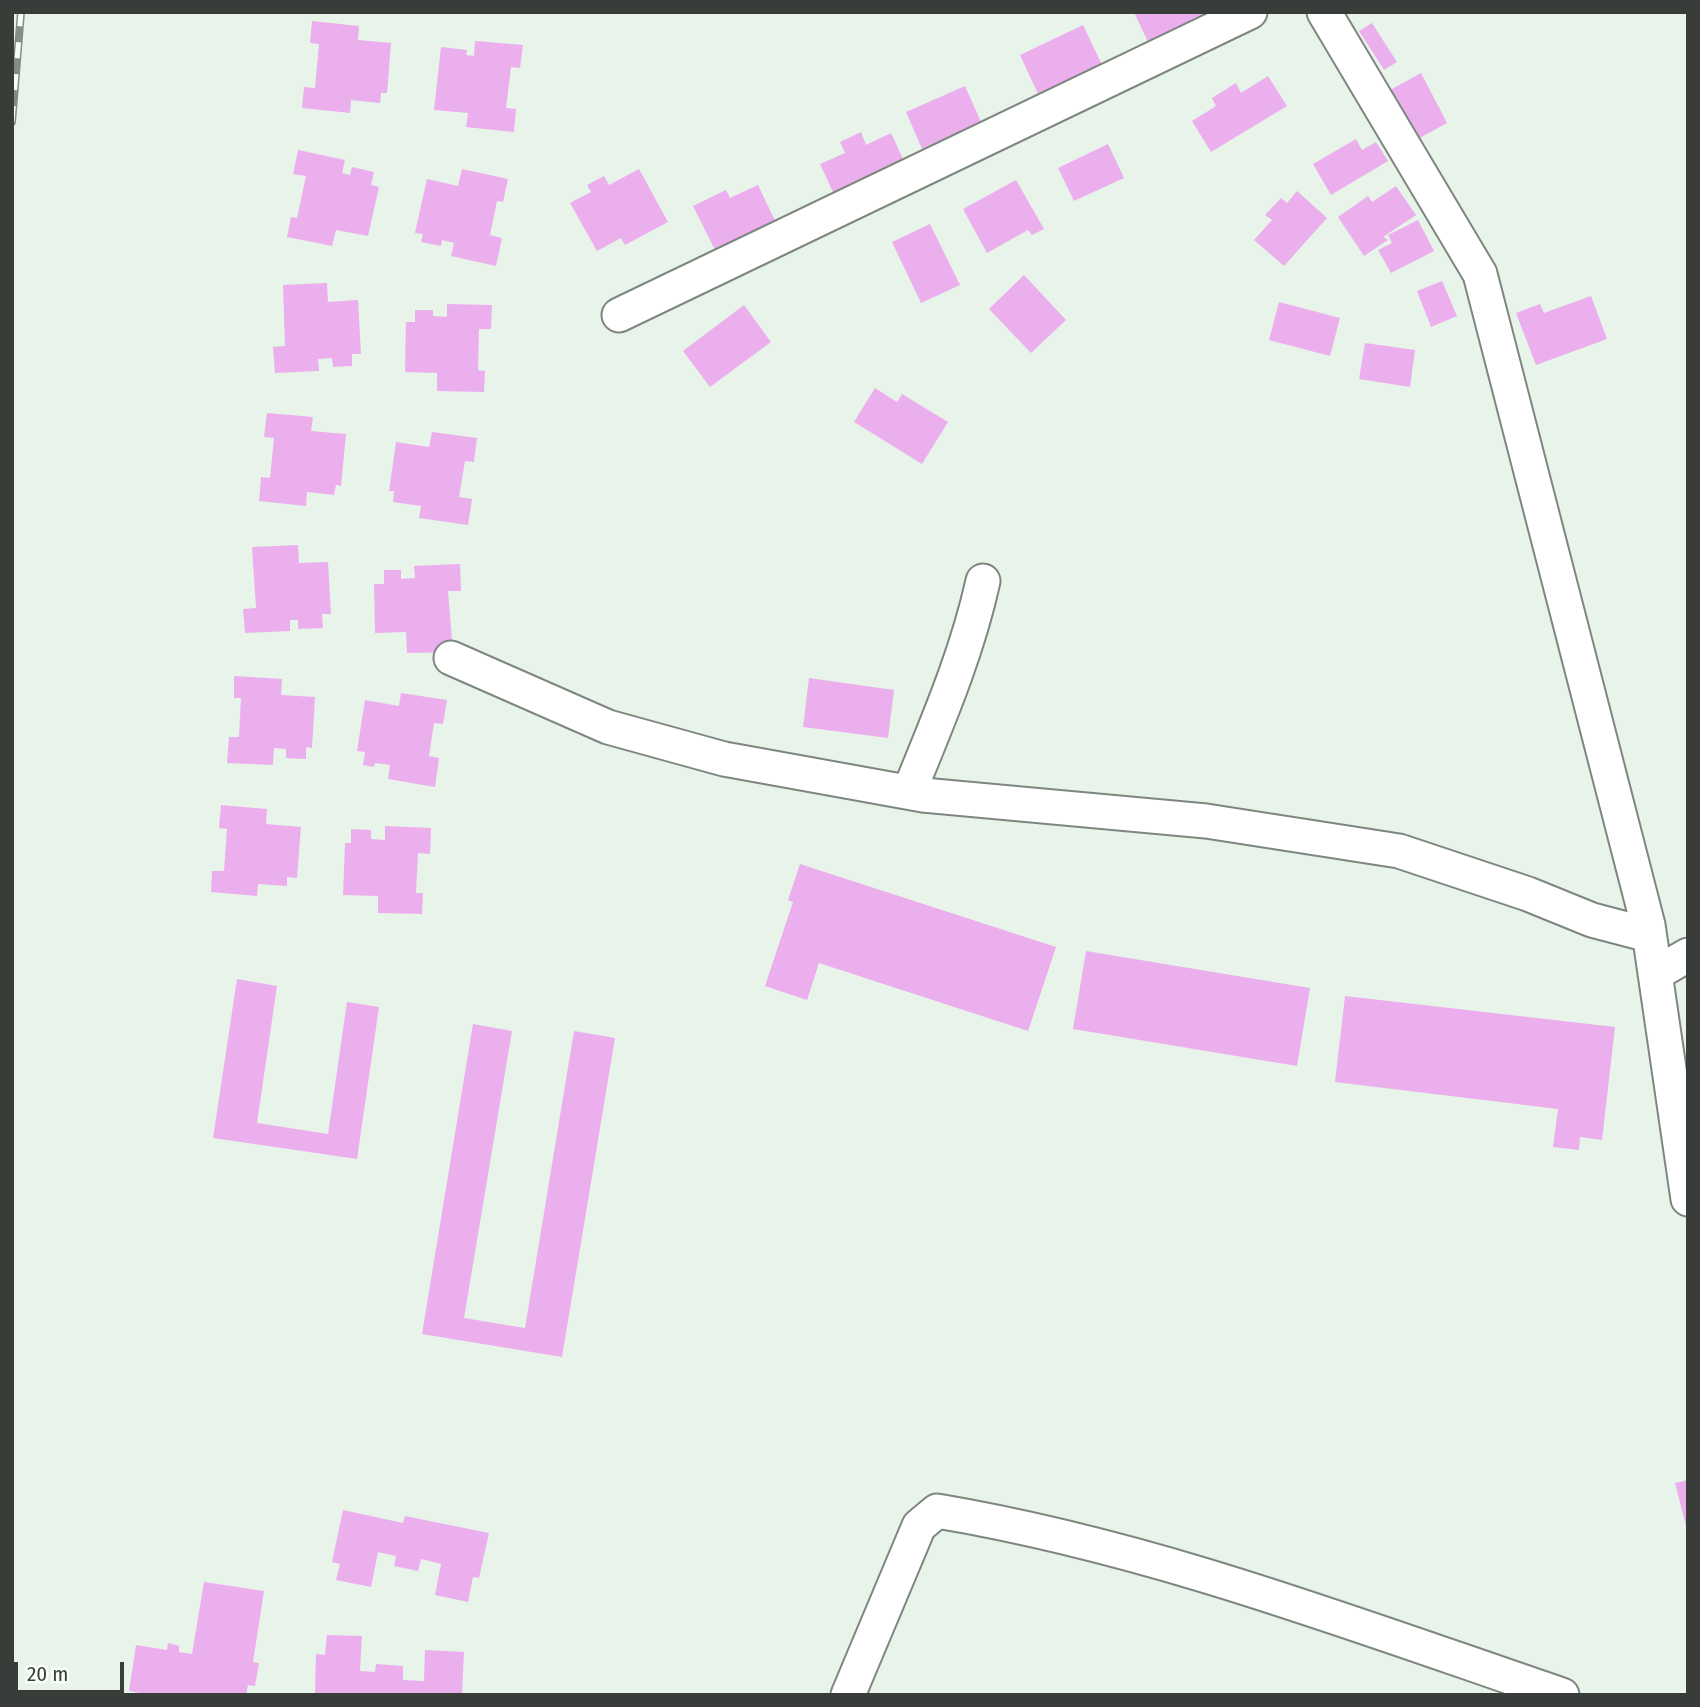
<!DOCTYPE html>
<html>
<head>
<meta charset="utf-8">
<style>
  body { margin:0 }
  #map { position:relative; width:1700px; height:1707px; overflow:hidden; background:#e8f3e9; font-family:"Fira Sans Condensed",sans-serif }
  canvas { display:block }
  .frame { position:absolute; inset:0; border:14px solid #393d39; pointer-events:none }
  .scale { position:absolute; left:14px; top:1662px; width:110px; height:32px; box-sizing:border-box; border:4px solid #393d39; border-top:0; padding-left:9px; font-size:21px; line-height:24px; white-space:nowrap; color:#393d39; -webkit-text-stroke:5px #f8fff9; paint-order:stroke }
</style>
</head>
<body>
<div id="map">
<canvas width="1700" height="1707"></canvas>
<div class="frame"></div>
<div class="scale">20 m</div>
</div>
<script>
const context = document.querySelector('canvas').getContext('2d');
context.lineJoin = 'round';
function fill(path, color) {
  context.fillStyle = color;
  context.fill(path, 'evenodd');
}
function strokePath(path, color, width, dash) {
  context.strokeStyle = color;
  context.lineWidth = width;
  context.lineCap = dash ? 'butt' : 'round';
  context.setLineDash(dash || []);
  context.stroke(path);
}
fill(new Path2D(`
  M1134,12H1211L1148,42Z
  M312,21L359,26L358,40L391,43L387,93H381L380,103L351,100L350,113L302,108L304,87L315,88L319,44L310,43Z
  M1372,23L1397,62L1384,70L1359,31Z
  M1083,25L1103,67L1039,96L1020,55Z
  M475,41L523,45L520,68L511,67L506,108L516,109L514,132L466,127L468,113L434,110L441,47L467,50L466,55L474,56Z
  M1421,73L1447,123L1416,140L1390,90Z
  M1268,76L1287,106L1211,152L1192,121L1216,106L1212,98L1236,83L1241,93Z
  M965,86L981,122L922,149L906,112Z
  M861,132L866,145L891,133L909,172L839,205L820,164L845,153L840,142Z
  M1356,139L1362,150L1376,142L1388,161L1331,195L1313,164Z
  M1108,144L1124,178L1074,201L1058,168Z
  M298,150L345,160L342,173L350,175L352,167L374,172L371,185L379,187L368,236L336,230L332,246L287,237L291,217L297,218L306,176L293,174Z
  M462,169L508,179L503,202L497,201L490,235L502,238L496,266L451,256L454,243L442,240L441,246L421,242L423,234L415,233L427,179L458,186Z
  M639,169L668,222L625,245L621,238L597,251L570,203L591,192L587,185L604,176L609,185Z
  M1016,180L1044,229L1032,235L1028,230L987,253L963,209Z
  M758,185L779,229L719,258L693,206L726,190L730,198Z
  M1396,186L1416,215L1383,237L1388,240L1364,256L1338,217L1368,196L1372,202Z
  M1297,191L1327,218L1284,266L1254,240L1272,220L1265,215L1281,198L1287,203Z
  M1418,220L1434,251L1391,273L1378,250L1392,243L1388,235Z
  M930,224L960,285L921,303L892,242Z
  M1024,275L1066,320L1031,353L989,309Z
  M1442,281L1457,316L1431,327L1417,291Z
  M327,283L328,302L358,300L361,354H352V366L333,367L332,358L318,359L319,371L275,373L273,347L285,346L283,285Z
  M1591,296L1607,339L1536,365L1516,313L1540,304L1544,313Z
  M1279,302L1340,318L1330,356L1269,340Z
  M447,304L492,305L491,329H479L478,370L485,371L484,392L437,391V373L405,372L406,322H415V310H433V316L447,317Z
  M744,305L771,342L710,387L683,351Z
  M1365,343L1415,350L1410,387L1359,379Z
  M875,388L897,402L902,394L948,422L922,464L854,422Z
  M267,413L313,417L311,431L346,434L341,486L336,485L334,495L307,492L306,506L259,501L261,477L270,478L274,438L264,437Z
  M432,432L477,438L474,462L465,461L459,497L472,499L468,525L419,518L421,506L393,502L394,491H389L396,442L429,447Z
  M298,545L299,563L328,562L331,614H322L323,628L298,629V620H290V631L245,633L243,609L256,608L252,547Z
  M460,564L461,591H448L453,652L407,653L406,632L375,633L374,584H384V570H401V579L415,578L414,566Z
  M234,676L282,679L281,695L315,697L312,748L306,747V759L286,758V749L274,748L273,765L227,763L229,737H239L241,698H234Z
  M809,678L894,690L888,738L803,727Z
  M401,693L447,700L443,724L434,723L429,756L439,758L435,787L388,779L390,765L375,763L374,767L363,765L365,752L357,751L365,700L399,706Z
  M221,805L267,809L266,824L301,827L297,878L287,877V886L258,884L257,896L211,892L212,871H224L227,829L219,828Z
  M385,826L431,828L430,854L418,853L416,893H423L422,914L378,913V896L343,895L345,843H351V829L371,830V839L385,840Z
  M800,864L1056,947L1028,1031L819,963L807,1000L765,986L793,902L788,900Z
  M1086,951L1310,988L1297,1066L1073,1029Z
  M237,979L277,986L257,1123L328,1134L347,1002L379,1007L357,1159L213,1138Z
  M1345,996L1615,1027L1602,1140L1580,1137L1579,1150L1553,1147L1558,1109L1335,1082Z
  M473,1024L512,1031L464,1318L525,1328L574,1031L615,1038L562,1357L422,1334Z
  M1688,1480V1530H1687L1675,1483Z
  M343,1510L403,1523L405,1516L489,1533L479,1578L473,1577L468,1602L435,1595L441,1564L421,1559L418,1571L394,1566L396,1556L378,1552L371,1587L336,1580L340,1564L332,1562Z
  M204,1582L264,1591L253,1662L259,1663L255,1686L248,1685L246,1695H149L129,1691L136,1645L167,1650L168,1643L179,1646V1652L192,1654Z
  M327,1635L362,1636L360,1671L375,1672L376,1664L403,1666V1680L424,1681L425,1650L464,1652L462,1693L315,1695L316,1654L325,1655Z`), '#ecafee');
const minor = new Path2D(`
  M1324,12L1480,274L1648,925L1688,1199
  M619,315L1250,12
  M451,658L608,727L724,759L923,795L1206,821L1399,851L1528,894L1592,920L1649,935
  M909,792C937,723 967,654 983,581
  M1655,974L1688,955
  M848,1695L919,1526L937,1511C1152,1547 1356,1625 1562,1695`);
strokePath(minor, '#7e877f', 37);
strokePath(minor, '#fff', 33);
const rail = new Path2D(`
  M12,122L21,12`);
strokePath(rail, '#858c85', 8);
strokePath(rail, '#f8fff9', 5, [16]);
</script>
</body>
</html>
